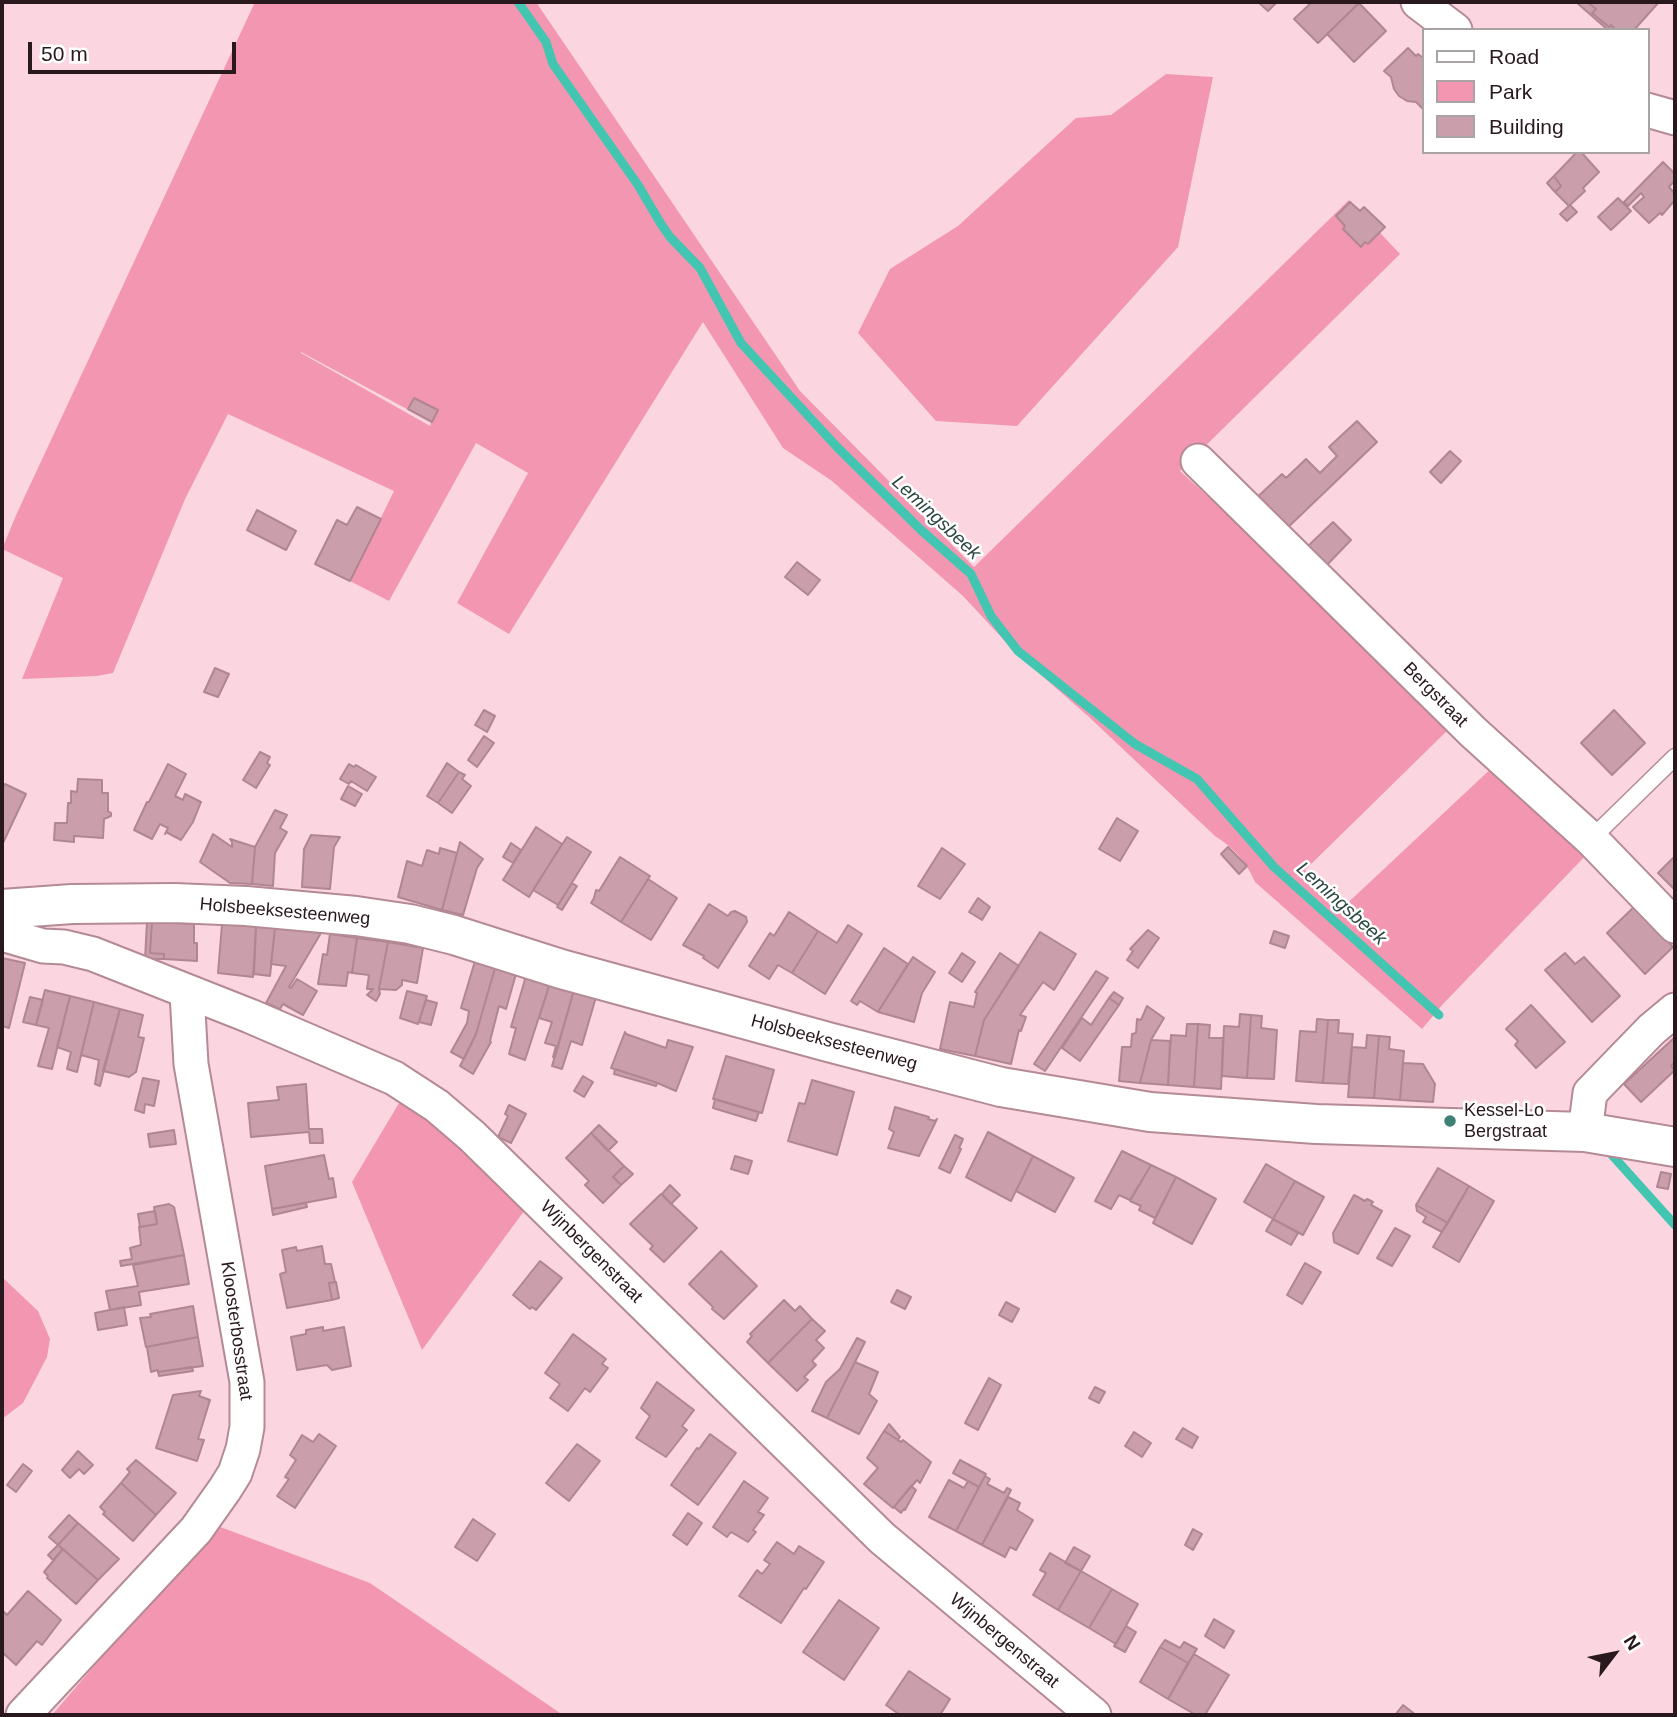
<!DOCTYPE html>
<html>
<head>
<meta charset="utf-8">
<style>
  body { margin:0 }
  #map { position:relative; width:1677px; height:1717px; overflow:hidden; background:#fbd6e0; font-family:Arial,sans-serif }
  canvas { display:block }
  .frame { position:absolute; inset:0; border:4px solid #29191e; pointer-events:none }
  .legend { position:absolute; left:1422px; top:28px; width:228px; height:126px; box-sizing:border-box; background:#fff; border:2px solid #a9a3a5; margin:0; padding:9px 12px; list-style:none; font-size:21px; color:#29191e }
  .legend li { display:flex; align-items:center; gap:14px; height:35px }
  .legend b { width:35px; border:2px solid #a9a3a5 }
  .north { position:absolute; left:1579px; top:1619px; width:70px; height:70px; -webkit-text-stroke:5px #fff; paint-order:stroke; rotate:58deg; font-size:19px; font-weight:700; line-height:28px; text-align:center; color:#29191e }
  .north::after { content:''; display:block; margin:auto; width:24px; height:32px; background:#29191e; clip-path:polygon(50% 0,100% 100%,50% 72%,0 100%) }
  .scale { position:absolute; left:28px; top:42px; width:208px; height:32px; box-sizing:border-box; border:4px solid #29191e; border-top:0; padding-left:9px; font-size:21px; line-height:24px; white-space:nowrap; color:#29191e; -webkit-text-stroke:5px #fff; paint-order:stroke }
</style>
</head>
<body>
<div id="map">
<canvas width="1677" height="1717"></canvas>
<div class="frame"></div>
<ul class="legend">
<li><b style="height:9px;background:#fff"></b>Road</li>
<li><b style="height:19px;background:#f296b2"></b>Park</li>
<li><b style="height:19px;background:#ca9fab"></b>Building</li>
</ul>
<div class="north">N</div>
<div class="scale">50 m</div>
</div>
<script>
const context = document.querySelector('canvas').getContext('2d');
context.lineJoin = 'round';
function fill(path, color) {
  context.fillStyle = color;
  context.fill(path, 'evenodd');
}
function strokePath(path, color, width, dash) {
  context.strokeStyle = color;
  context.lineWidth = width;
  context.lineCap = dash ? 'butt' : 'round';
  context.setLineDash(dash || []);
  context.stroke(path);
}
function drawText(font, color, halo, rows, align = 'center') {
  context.font = font + ' Arial,sans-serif';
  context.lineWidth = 5;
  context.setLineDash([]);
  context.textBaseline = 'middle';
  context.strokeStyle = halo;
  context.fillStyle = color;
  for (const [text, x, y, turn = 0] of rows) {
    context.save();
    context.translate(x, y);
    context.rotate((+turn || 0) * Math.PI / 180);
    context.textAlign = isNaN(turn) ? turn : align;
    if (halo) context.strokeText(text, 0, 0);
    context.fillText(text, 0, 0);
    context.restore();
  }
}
fill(new Path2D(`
  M255,2H536L800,391L974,567L1349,200L1400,254L1180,471L1454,724L1305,870L1338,912L1496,764L1591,850L1443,1004L1422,1029L1255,882C1246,861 1235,849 1215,836L1089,717L1016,653L963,596L832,481L783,448L703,322L509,634L457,603L528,473L476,443L389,601L350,581L394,491L228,414L185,499L113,673L97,676L22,679L63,578L2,549L17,513ZM301,352L431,422L430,426L301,353Z
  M1166,74L1213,77L1178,247L1017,426L936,421L858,333L890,269L958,226L1076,118L1111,115Z
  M402,1098L527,1207L422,1350L352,1182Z
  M2,1277L38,1311L50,1339L47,1357L23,1403L2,1419Z
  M215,1525L370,1583L560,1713L558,1715H52Z`), '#f296b2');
strokePath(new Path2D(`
  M518,2L546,42L553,64L638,185L661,224L670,237L700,268L741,343L838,448L921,530L971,574L991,616L1018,651L1135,744L1197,779L1274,867L1439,1015
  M1612,1155L1675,1225`), '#43c6b1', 9);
const building = new Path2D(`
  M1258,2H1277L1268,11Z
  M1312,2H1358L1359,3L1318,43L1294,19Z
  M1576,2H1587L1596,9L1592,13L1609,27L1611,25L1616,30H1608Z
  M1587,2H1659L1634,30H1616L1611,25L1609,27L1592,13L1596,9Z
  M1359,3L1386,31L1354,62L1327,34Z
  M1408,48L1416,56L1418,54L1423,58V109L1416,102L1407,101L1399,96L1394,89L1391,77L1384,71Z
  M1577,152H1581L1599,172L1583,188L1585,191L1570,205L1577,212L1567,221L1560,214L1569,206L1555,192L1561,186L1554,176Z
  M1663,162L1675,174V180L1669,187L1675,194V200L1662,215L1660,213L1649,223L1633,207L1644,197L1641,193L1628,206L1624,202Z
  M1554,176L1561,186L1555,192L1547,183Z
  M1618,198L1631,211L1611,230L1598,217Z
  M1350,202L1360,211L1364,207L1385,227L1368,244L1365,242L1361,247L1343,229L1345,226L1336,216Z
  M414,398L438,410L432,422L408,409Z
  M1357,421L1377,442L1282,533L1252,502L1282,474L1286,478L1306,459L1320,473L1337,456L1329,447Z
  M1450,451L1461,461L1441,483L1430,472Z
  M357,507L381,519L350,581L315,564L337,520L347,525Z
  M257,510L296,531L286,550L247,530Z
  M1333,522L1351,540L1324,568L1305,549Z
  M797,562L820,580L808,595L785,577Z
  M215,668L229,674L218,697L204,692Z
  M484,710L495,716L487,732L475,725Z
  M1614,710L1645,743L1612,775L1581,743Z
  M484,736L494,743L477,767L468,760Z
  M260,752L270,757L267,763L270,765L256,788L243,780Z
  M447,763L459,772L438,803L427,796Z
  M168,764L186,774L175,796L183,800L185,794L201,802L193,822L181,840L166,832L165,834L168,828L160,824L152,839L134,830L147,802H149Z
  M349,764L354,767L356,765L376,777L367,791L351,781L349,784L340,779Z
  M459,772L465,775L462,779L471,786L452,813L438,803Z
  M78,779L102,780V793H108V811L111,813V816L104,819L103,838L74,836V842L54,840L55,823H67L68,803H71V791L77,792Z
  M5,784L26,794L2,845V790Z
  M348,786L362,794L355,806L341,799Z
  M275,810L287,815L280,828L287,832L275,853L273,886L252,884L255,847Z
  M1117,818L1138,831L1120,861L1099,849Z
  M536,827L562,844L529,897L503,880Z
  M213,834L232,847V842L230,839L255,847L252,884L230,883L200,862Z
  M311,835L340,837L334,847L330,889L302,887L304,849Z
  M567,837L591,852L558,905L533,890Z
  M460,842L483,859L477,868L463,915L442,910Z
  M511,843L521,850L513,863L503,857Z
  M1228,847L1247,866L1239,874L1221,854Z
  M440,848L457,853L442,910L398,897L407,861L422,866L427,850L439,854Z
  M942,848L965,864L940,899L918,886Z
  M1675,856V890L1658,873Z
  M620,857L650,876L621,922L591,903L594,898L596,890L599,891Z
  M648,879L677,898L651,940L621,922Z
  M572,883L577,886L562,910L557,907Z
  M978,898L990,907L982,920L969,912Z
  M709,904L728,916L731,912L735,911L746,917L747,922L718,968L703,958L704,956L683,945Z
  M1635,906L1673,947L1645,974L1607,933Z
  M789,912L818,931L792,973L778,965L769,979L749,966L770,933L774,936Z
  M147,922H152L150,953L164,954V959H145Z
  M152,922L194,924V943H197V961L164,959V954L150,953Z
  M222,924L256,926L253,977L218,973Z
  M848,925L862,934L825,994L792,973L818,931L837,943Z
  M256,926L275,928L270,976L254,974Z
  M275,928L321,933L289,987L291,988L297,979L317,991L303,1015L283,1004L280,1009L266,1003L286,966L271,964Z
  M1148,930L1159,938L1138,968L1127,960L1133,951L1130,949Z
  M1274,931L1289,936L1285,948L1270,943Z
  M1040,932L1076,954L1054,990L1043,982L1020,1015L1026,1017L1021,1031L1019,1030L1011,1064L975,1056L984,1020Z
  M330,934L357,938L352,973L348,972L346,986L318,984L323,954L327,955Z
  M357,938L388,942L379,989L380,994L376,1001L367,995L373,989H367L369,975L352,973Z
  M388,942L423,948L417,983L402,980V985L396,990L379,989Z
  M884,948L908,964L878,1012L860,1001L857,1005L851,1001Z
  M962,953L975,962L962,982L949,973Z
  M1000,953L1019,966L984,1020L975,1056L940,1049L950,1002L974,1007L977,993L975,992Z
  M1565,953L1575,964L1584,957L1620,996L1592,1022L1545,970Z
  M913,957L935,972L922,993L914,1022L878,1012Z
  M2,958L25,963L9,1028L2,1026Z
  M475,961L495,968L476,1034L464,1059L451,1052L467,1023L469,1011L461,1008Z
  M495,968L516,974L506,1009L499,1006L490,1041L491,1042L473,1074L460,1066L476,1034Z
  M1096,971L1108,978L1045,1071L1034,1064Z
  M526,976L550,983L525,1060L509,1054L516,1028L511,1027Z
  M550,983L574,990L555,1057H553L556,1046L545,1043L552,1022L539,1018Z
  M45,990L70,996L52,1069L38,1066L49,1028L36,1025Z
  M574,990L596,997L582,1045L571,1041L562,1069L552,1066Z
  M407,991L427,996L418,1024L400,1018Z
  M1114,992L1123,998L1119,1005L1109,998Z
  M70,996L94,1002L77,1072L67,1069L71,1052L57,1047Z
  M30,997L43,1000L36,1025L23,1022Z
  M1109,998L1119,1005L1080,1061L1062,1048L1082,1018L1091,1025Z
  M426,1000L437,1003L431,1025L419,1022Z
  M94,1002L120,1009L100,1086L95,1084L99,1060L81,1055Z
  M1531,1005L1565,1042L1536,1068L1515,1045L1518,1041L1506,1029Z
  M1147,1006L1164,1018L1151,1040L1140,1083L1119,1081L1122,1047H1131L1132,1034L1136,1033L1137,1019L1141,1020Z
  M120,1009L143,1015L138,1037L144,1038L136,1072L129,1077L103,1071Z
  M1240,1014L1251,1015L1247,1078L1222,1076L1224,1026L1239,1027Z
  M1251,1015L1262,1016L1261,1028L1277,1030L1274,1079L1247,1078Z
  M1317,1019L1328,1020L1323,1083L1296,1081L1300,1031L1316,1032Z
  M1328,1020H1339L1338,1033L1353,1034L1348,1084L1323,1083Z
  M1187,1024H1198L1194,1087L1168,1085L1171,1035L1186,1036Z
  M1198,1024L1210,1025L1209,1038H1223L1221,1089L1194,1087Z
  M625,1032L626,1034L666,1048L668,1040L693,1047L676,1091L655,1082L611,1068Z
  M1367,1035L1379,1036L1374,1098L1348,1097L1352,1047L1366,1048Z
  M1379,1036L1390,1037L1389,1049L1404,1051L1400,1100L1374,1098Z
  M1675,1037V1062L1671,1066L1675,1070L1641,1102L1624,1084Z
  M1151,1040L1170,1041L1168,1085L1140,1083Z
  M726,1056L774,1070L762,1113L713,1099Z
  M1403,1063L1423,1064L1435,1084L1433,1102L1400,1100Z
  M615,1069L655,1082L657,1083L656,1086L614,1074Z
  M583,1076L593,1082L584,1097L574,1091Z
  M143,1078L159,1081L154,1106L145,1104L144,1113L135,1110Z
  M812,1080L854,1092L837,1155L788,1141L799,1103L805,1104Z
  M306,1084L309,1129H322L323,1143H310L309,1132L251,1137L248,1103L279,1100L277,1087Z
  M715,1099L759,1112L756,1121L713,1108Z
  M509,1105L526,1114L511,1143L498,1137L508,1116L505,1114Z
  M895,1107L929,1117L928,1119L935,1121L937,1119L919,1156L888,1148L894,1132L889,1129Z
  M599,1125L617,1142L608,1151L591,1133Z
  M174,1130L176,1144L150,1147L148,1134Z
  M988,1132L1033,1156L1011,1201L966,1177Z
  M591,1133L624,1166L613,1177L621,1185L603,1203L585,1185L589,1181L566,1158Z
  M955,1135L963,1139L959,1148L961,1149L950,1173L939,1168Z
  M1122,1151L1151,1165L1130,1200L1119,1195L1111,1209L1095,1201Z
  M324,1155L329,1179L333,1178L336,1197L272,1209L265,1166Z
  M735,1156L752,1161L748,1174L731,1169Z
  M1033,1156L1074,1178L1055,1212L1016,1191Z
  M1266,1164L1295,1181L1273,1219L1244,1202Z
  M1151,1165L1176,1177L1155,1218L1139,1210L1141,1206L1130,1201Z
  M624,1166L633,1174L621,1185L613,1177Z
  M1438,1168L1469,1186L1448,1223L1416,1205Z
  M1661,1172L1671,1174L1668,1189L1657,1187Z
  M1176,1177L1216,1199L1192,1244L1153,1223Z
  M1295,1181L1324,1197L1303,1235L1273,1219Z
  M670,1185L680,1195L671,1204L662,1194Z
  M1469,1186L1494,1201L1459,1262L1433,1247Z
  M661,1194L697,1228L664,1262L650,1249L653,1246L630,1224Z
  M1354,1195L1365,1201L1367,1199L1373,1202L1371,1205L1382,1211L1358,1254L1334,1242L1333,1233Z
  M306,1203L307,1207L273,1215L272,1209Z
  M169,1204L174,1207L184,1255L121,1266L120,1261L132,1259L130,1248L141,1245L139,1227L157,1224L154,1207Z
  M1416,1205L1448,1223L1442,1232L1423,1222L1426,1217L1417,1211Z
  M155,1211L157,1224L140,1227L138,1214Z
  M1273,1219L1298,1233L1291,1245L1266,1231Z
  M1395,1228L1410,1236L1392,1266L1377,1258Z
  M322,1246L325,1264H331L335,1282L329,1283L332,1300L287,1308L280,1274L286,1272L282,1250L296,1247L297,1251Z
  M721,1251L757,1286L724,1319L712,1309L713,1307L689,1284Z
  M184,1255L189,1284L139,1292L141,1305L110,1310L106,1291L138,1286L133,1265Z
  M540,1261L562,1278L536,1310L532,1307L530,1309L513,1295Z
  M1305,1263L1321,1272L1302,1304L1287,1295Z
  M336,1282L339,1298L332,1300L329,1283Z
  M897,1290L911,1297L905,1309L891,1302Z
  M784,1300L795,1311L800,1306L812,1319L768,1363L747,1342L752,1336L750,1334Z
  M1006,1302L1019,1309L1012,1322L999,1315Z
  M193,1306L198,1337L146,1347L140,1318L151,1317L150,1314Z
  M124,1307L127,1325L98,1330L95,1313Z
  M812,1319L825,1331L816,1340L824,1348L812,1361L816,1365L804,1377L808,1380L797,1391L768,1363Z
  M323,1327V1331L344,1327L351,1366L332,1370L327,1365L297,1370L291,1337L306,1334V1330Z
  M573,1334L606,1359L602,1364L608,1368L590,1392L585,1388L568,1411L550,1398L560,1384L545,1373Z
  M198,1337L203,1366L158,1372V1370L151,1372L147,1347Z
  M857,1338L865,1342L827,1418L812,1411L826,1382L840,1369Z
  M855,1362L878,1372L869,1394L877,1401L859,1434L827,1418Z
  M192,1367L193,1371L159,1376L158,1372Z
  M989,1378L1001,1385L978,1430L965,1423Z
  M657,1382L694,1410L682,1426L687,1430L666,1457L636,1438L650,1416L641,1408Z
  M1095,1387L1105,1392L1099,1403L1089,1398Z
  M201,1391L199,1396L210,1400L198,1439L204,1440L197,1461L156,1448L173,1395Z
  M889,1424L900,1437L898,1440L884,1431Z
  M1183,1428L1198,1437L1192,1448L1176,1439Z
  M884,1431L901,1442L903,1440L931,1462L920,1483L917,1480L893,1508L864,1484L878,1468L867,1458Z
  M1134,1432L1151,1443L1142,1457L1125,1446Z
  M319,1434L336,1446L295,1508L277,1496L289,1479L285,1477L296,1460L290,1455L302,1435L313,1442Z
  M710,1434L736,1453L698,1505L671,1485L697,1448L699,1449Z
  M577,1444L600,1461L569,1501L546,1483Z
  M78,1451L93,1465L84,1474L79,1469L70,1478L62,1470Z
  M136,1460L176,1493L156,1515L121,1483L130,1472L127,1469Z
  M960,1460L986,1474L979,1487L953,1473Z
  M23,1464L32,1471L16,1492L7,1485Z
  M985,1476L990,1479L987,1484L1004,1493L1007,1488L1011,1490L982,1545L956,1531Z
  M949,1480L964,1488L968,1481L979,1487L956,1531L929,1517Z
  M744,1481L768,1498L758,1512L764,1515L753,1530L756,1532L748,1542L731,1532L727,1537L713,1527Z
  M121,1483L156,1515L133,1541L103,1514L105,1512L100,1507Z
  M911,1486L916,1490L905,1510L904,1509L901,1513L894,1507Z
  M1008,1497L1020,1503L1017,1510L1033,1520L1016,1550L1010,1547L1005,1557L982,1545Z
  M688,1513L702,1523L687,1545L673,1535Z
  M69,1515L78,1523L58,1545L49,1537Z
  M473,1519L495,1534L477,1561L455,1547Z
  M78,1523L119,1559L98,1580L58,1545Z
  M1193,1529L1202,1534L1193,1550L1185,1545Z
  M777,1542L794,1554L799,1546L824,1562L806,1589L804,1588L781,1623L739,1596L757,1570L762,1574L770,1564L764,1560Z
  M58,1545L63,1549L53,1560L48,1555Z
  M1074,1547L1090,1556L1081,1571L1065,1563Z
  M63,1549L98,1580L76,1604L47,1578L48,1576L44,1572Z
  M1050,1553L1081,1571L1058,1610L1033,1595L1046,1573L1040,1570Z
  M1081,1571L1112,1589L1089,1628L1058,1610Z
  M1112,1589L1138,1604L1116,1644L1089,1628Z
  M28,1591L61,1620L42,1645L37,1641L16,1665L2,1652V1610L7,1615Z
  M839,1600L879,1628L844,1680L803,1652Z
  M1214,1619L1234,1631L1224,1648L1205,1636Z
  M1126,1626L1136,1632L1125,1652L1114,1646Z
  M1165,1640L1180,1648L1184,1642L1197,1649L1188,1663L1160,1647Z
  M1160,1647L1188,1663L1168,1699L1140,1682Z
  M1194,1654L1229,1675L1205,1715H1196L1168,1699Z
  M909,1671L950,1699L940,1715H900L886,1705Z
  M1403,1705L1416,1715H1395Z`);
fill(building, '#ca9fab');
strokePath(building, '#b08692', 2);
const lane = new Path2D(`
  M1591,839L1675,757`);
const street = new Path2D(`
  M1418,2L1455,30
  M1647,110L1675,118
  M1198,461L1473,732L1591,839L1675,926
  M2,934L43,946L64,947L93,954L250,1016L394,1078L437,1106L472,1136L882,1538L1094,1715
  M1585,1132L1590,1093L1651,1030L1675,1010
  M23,1715L196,1530L225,1489L235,1473L243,1449L247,1427V1382L191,1064L187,993`);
const secondary = new Path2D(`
  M2,909L72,904L174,903L246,906L356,916L410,924L454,935L561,969L828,1042L1001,1087L1150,1112L1316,1124L1585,1132L1675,1147`);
strokePath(lane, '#b48a95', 19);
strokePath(street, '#b48a95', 37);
strokePath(secondary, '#b48a95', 42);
strokePath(lane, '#fff', 16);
strokePath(street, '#fff', 33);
strokePath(secondary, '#fff', 38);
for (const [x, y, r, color] of [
  [1450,1121,7,"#3d8175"]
]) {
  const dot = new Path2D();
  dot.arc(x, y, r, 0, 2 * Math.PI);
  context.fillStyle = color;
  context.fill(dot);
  strokePath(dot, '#fff', 2.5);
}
drawText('18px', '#29191e', '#fff', [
  ["Bergstraat",1435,695,45],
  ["Holsbeeksesteenweg",285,912,5],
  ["Holsbeeksesteenweg",834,1043,15],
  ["Wijnbergenstraat",591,1252,45],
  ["Kloosterbosstraat",236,1331,82],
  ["Wijnbergenstraat",1004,1641,40]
]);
drawText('18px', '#29191e', '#fff', [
  ["Kessel-Lo",1464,1111],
  ["Bergstraat",1464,1132]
], 'left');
drawText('italic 19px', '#2b4741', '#fff', [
  ["Lemingsbeek",936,518,43],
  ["Lemingsbeek",1341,904,42]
]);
</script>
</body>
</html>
